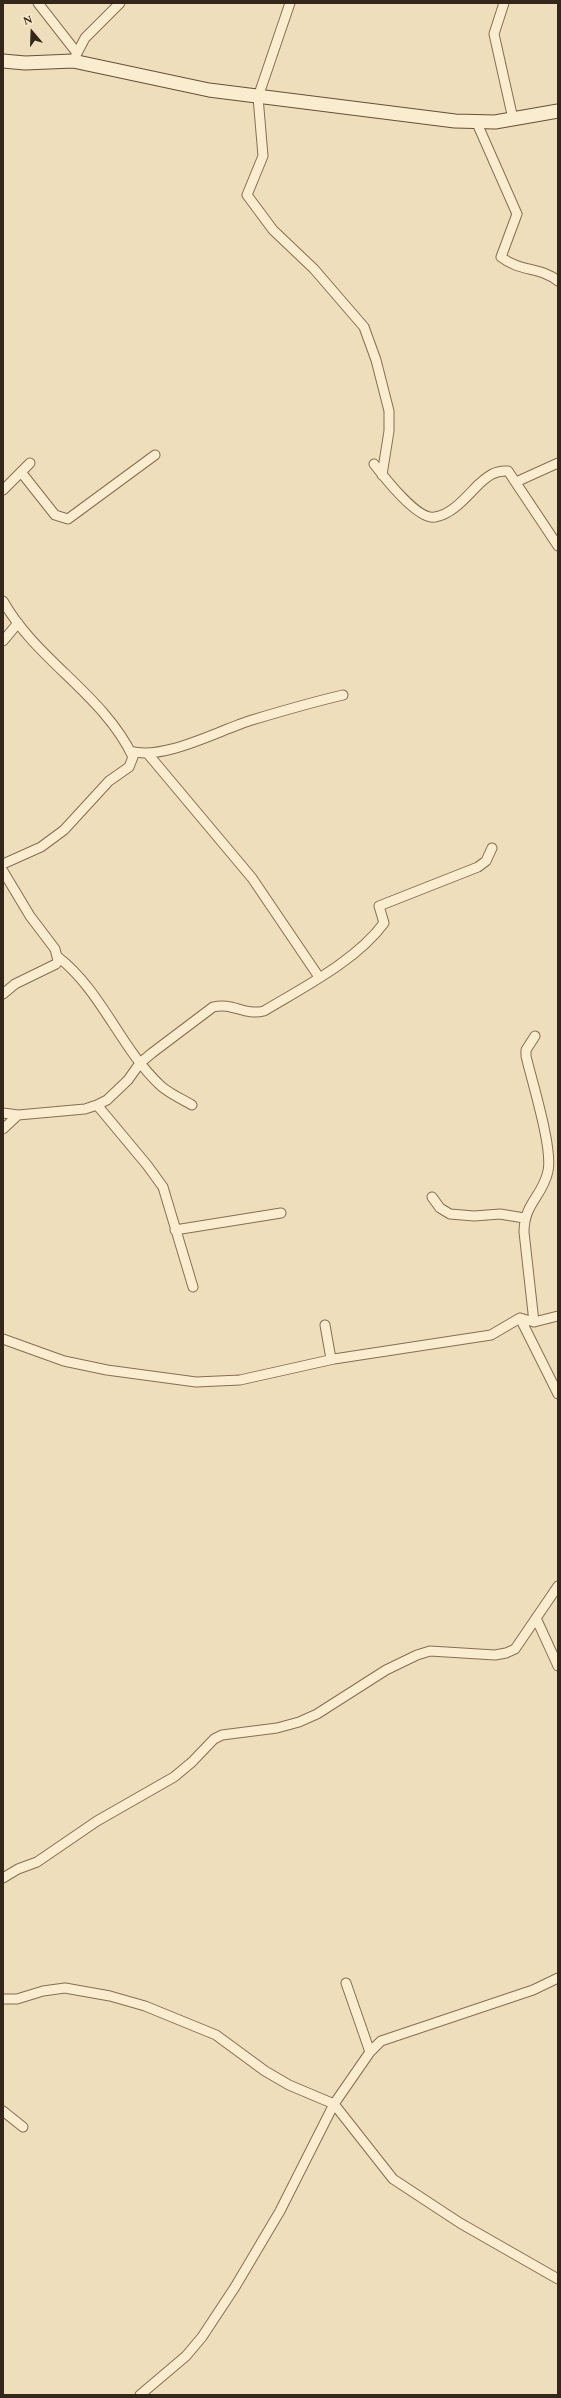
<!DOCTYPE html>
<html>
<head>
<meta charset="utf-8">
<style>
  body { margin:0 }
  #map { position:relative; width:561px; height:2398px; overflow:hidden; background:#efdebb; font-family:Spectral,serif }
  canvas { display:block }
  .frame { position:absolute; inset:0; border:4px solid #34261a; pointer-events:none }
  .north { position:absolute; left:12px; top:12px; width:40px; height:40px; -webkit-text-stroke:3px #f6e9ca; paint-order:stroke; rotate:341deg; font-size:11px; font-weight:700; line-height:16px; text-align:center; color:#34261a }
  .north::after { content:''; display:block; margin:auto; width:14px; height:18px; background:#34261a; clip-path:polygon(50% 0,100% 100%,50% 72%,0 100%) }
</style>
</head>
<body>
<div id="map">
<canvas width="561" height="2398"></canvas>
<div class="frame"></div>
<div class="north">N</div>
</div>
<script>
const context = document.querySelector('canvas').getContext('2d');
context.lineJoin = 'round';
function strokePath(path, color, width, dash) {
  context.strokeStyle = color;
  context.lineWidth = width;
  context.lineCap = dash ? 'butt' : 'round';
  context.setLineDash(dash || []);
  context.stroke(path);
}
const street = new Path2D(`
  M38,3L77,53
  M290,3L258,97L263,156L247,195L273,230L314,269L364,327L376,360L389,411V431L382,475
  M504,3L494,34L513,119
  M73,61L85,38L120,3
  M476,121L517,214L501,257C520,272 541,267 558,281
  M374,464C384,477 418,521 435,517C453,514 467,496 479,484C488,476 495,470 508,471L558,546
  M21,472L55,515L68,519L155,455
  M516,482L558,463
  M3,490L30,463
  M3,601C36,660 104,695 133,757L129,767L109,781L64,830L41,847L3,864
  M3,641L18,623
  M130,751C164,761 219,730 252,720C282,711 313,702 343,695
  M148,754L252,878L319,977
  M3,871L30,916L55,949L58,961L56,964L15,984L3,994
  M58,957C102,991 120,1048 161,1086C170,1094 182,1099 192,1105
  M97,1105L147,1165L163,1187L193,1287
  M3,1113L18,1115L85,1109L97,1105L107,1100L128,1080L140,1063L152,1053L213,1007C233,1002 244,1016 264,1011C304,987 357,960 384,923L379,906L478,867L486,861L492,848
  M3,1129L18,1115
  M432,1197L440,1208L450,1214L474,1216L500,1214L524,1218
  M175,1230L281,1213
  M520,1318L558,1394
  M534,1322L524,1232C524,1203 543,1196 548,1171C553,1148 532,1082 526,1056V1050L535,1036
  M325,1325L331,1359
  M3,1339L64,1361L107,1370L196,1382L240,1380L334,1359L491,1335L520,1318L534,1322L558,1316
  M536,1618L558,1666
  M3,1878L18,1869L37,1862L97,1821L174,1777L192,1762L214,1739L222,1735L277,1728L299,1722L317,1714L386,1670L417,1655L430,1651L495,1655L506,1653L515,1649L558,1586
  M346,1983L370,2052
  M3,1999H17L43,1991L65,1988L110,1996L145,2006L216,2035L265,2071L289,2085L334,2104L393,2179L460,2223L558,2279
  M3,2111L23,2127
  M140,2395L186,2356L202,2337L235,2287L280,2211L334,2104L370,2052L381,2041L533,1990L558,1978`);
const secondary = new Path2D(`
  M3,61L25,63L73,61L209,90L455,121L495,122L558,111`);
strokePath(street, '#866e54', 11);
strokePath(secondary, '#674f38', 15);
strokePath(street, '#faecce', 9);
strokePath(secondary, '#faecce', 13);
</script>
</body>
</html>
